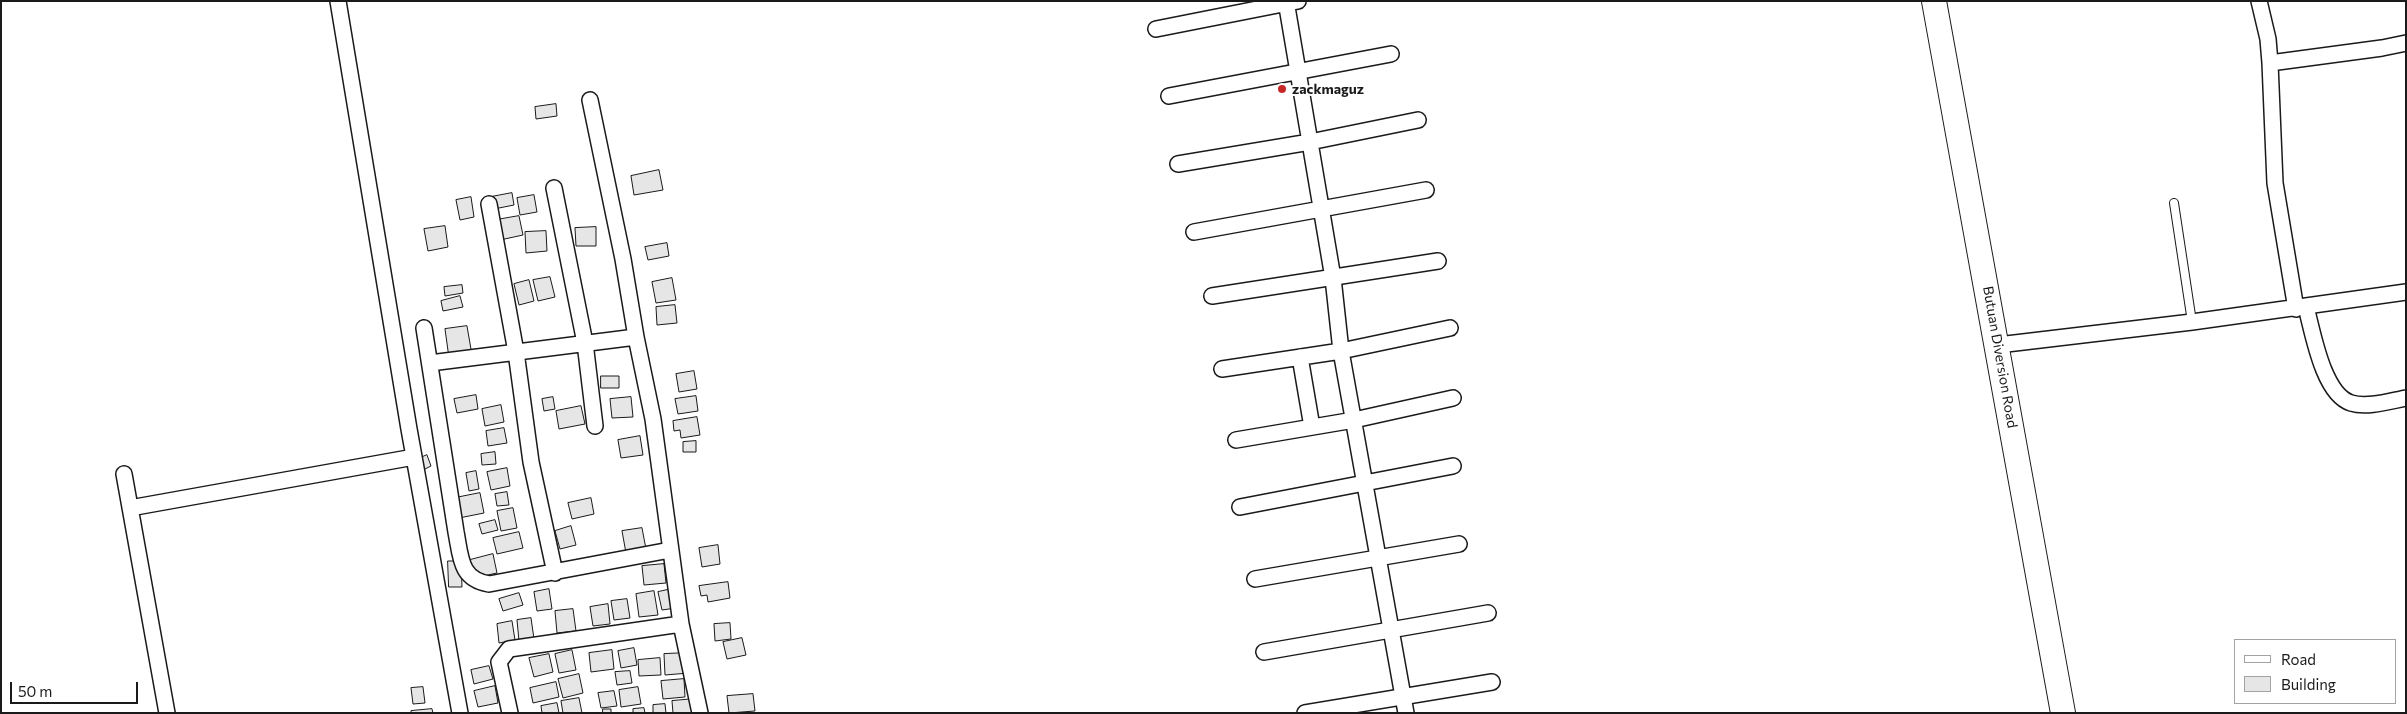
<!DOCTYPE html>
<html>
<head>
<meta charset="utf-8">
<style>
  body { margin:0 }
  #map { position:relative; width:2407px; height:714px; overflow:hidden; background:#fff; font-family:Commissioner,sans-serif }
  canvas { display:block }
  .frame { position:absolute; inset:0; border:2px solid #1a1a1a; pointer-events:none }
  .legend { position:absolute; left:2234px; top:639px; width:162px; height:65px; box-sizing:border-box; background:#fff; border:1px solid #a3a3a3; margin:0; padding:6px 9px; list-style:none; font-size:15px; color:#1a1a1a }
  .legend li { display:flex; align-items:center; gap:10px; height:25px }
  .legend b { width:25px; border:1px solid #a3a3a3 }
  .scale { position:absolute; left:10px; top:682px; width:128px; height:22px; box-sizing:border-box; border:2px solid #1a1a1a; border-top:0; padding-left:6px; font-size:15px; line-height:18px; white-space:nowrap; color:#1a1a1a; -webkit-text-stroke:4px #fff; paint-order:stroke }
</style>
</head>
<body>
<div id="map">
<canvas width="2407" height="714"></canvas>
<div class="frame"></div>
<ul class="legend">
<li><b style="height:6px;background:#fff"></b>Road</li>
<li><b style="height:14px;background:#e6e6e6"></b>Building</li>
</ul>
<div class="scale">50 m</div>
</div>
<script>
const context = document.querySelector('canvas').getContext('2d');
context.lineJoin = 'round';
function fill(path, color) {
  context.fillStyle = color;
  context.fill(path, 'evenodd');
}
function strokePath(path, color, width, dash) {
  context.strokeStyle = color;
  context.lineWidth = width;
  context.lineCap = dash ? 'butt' : 'round';
  context.setLineDash(dash || []);
  context.stroke(path);
}
function drawText(font, color, halo, rows, align = 'center') {
  context.font = font + ' Commissioner,sans-serif';
  context.lineWidth = 4;
  context.setLineDash([]);
  context.textBaseline = 'middle';
  context.strokeStyle = halo;
  context.fillStyle = color;
  for (const [text, x, y, turn = 0] of rows) {
    context.save();
    context.translate(x, y);
    context.rotate((+turn || 0) * Math.PI / 180);
    context.textAlign = isNaN(turn) ? turn : align;
    if (halo) context.strokeText(text, 0, 0);
    context.fillText(text, 0, 0);
    context.restore();
  }
}
const building = new Path2D(`
  M556,104L557,116L536,119L535,107Z
  M659,170L663,190L634,195L631,176Z
  M512,193L514,205L494,209L491,197Z
  M534,195L537,212L520,215L517,198Z
  M471,197L474,217L460,220L456,200Z
  M519,216L523,235L500,240L496,220Z
  M445,226L448,247L428,251L424,229Z
  M596,227V246H576L575,228Z
  M546,231L547,251L526,253L525,232Z
  M667,243L669,256L648,260L645,247Z
  M550,277L555,297L538,301L533,280Z
  M672,278L676,300L656,303L652,282Z
  M529,280L534,301L519,305L514,284Z
  M462,285L463,293L445,296L444,287Z
  M460,296L463,307L443,311L441,301Z
  M675,305L677,323L657,325L656,307Z
  M467,326L472,355L449,358L445,329Z
  M694,371L697,389L679,392L676,374Z
  M601,376H619V388H601Z
  M476,395L478,409L457,413L454,399Z
  M696,396L698,411L678,414L675,399Z
  M553,397L555,409L544,411L542,399Z
  M631,397L633,417L612,418L610,399Z
  M501,405L504,422L485,426L482,409Z
  M581,406L585,424L559,429L556,411Z
  M697,417L700,435L681,438L680,430L674,431L673,421Z
  M504,428L507,443L488,446L486,431Z
  M640,436L643,455L621,458L618,440Z
  M696,441V452H683V442Z
  M495,452L496,464L482,465L481,454Z
  M427,455L431,466L421,471L416,460Z
  M507,468L510,486L491,490L487,472Z
  M476,471L479,489L469,491L466,473Z
  M507,492L509,505L497,506L495,494Z
  M480,493L484,513L459,518L455,498Z
  M591,498L594,514L572,519L568,503Z
  M513,508L517,528L501,531L497,511Z
  M495,520L498,530L482,534L479,524Z
  M571,526L576,545L560,549L555,531Z
  M642,528L646,549L626,553L622,531Z
  M519,532L523,548L497,554L493,538Z
  M718,545L720,564L702,567L699,548Z
  M493,554L497,573L474,578L470,560Z
  M448,561H461L462,587H449Z
  M664,564L666,583L644,585L642,566Z
  M728,582L730,598L708,602L707,595L701,596L699,586Z
  M549,589L552,609L537,611L534,592Z
  M672,589L676,608L662,610L658,592Z
  M654,591L658,615L639,617L636,594Z
  M519,593L523,605L503,611L499,599Z
  M627,599L630,618L614,620L611,601Z
  M608,604L610,624L593,626L590,607Z
  M573,609L576,631L557,633L555,611Z
  M531,618L534,639L519,641L517,620Z
  M512,621L515,640L499,643L497,624Z
  M730,623L731,639L715,641L714,624Z
  M742,638L746,655L727,659L723,642Z
  M634,648L637,665L621,668L618,651Z
  M572,650L576,670L559,673L555,654Z
  M612,650L614,669L591,672L589,653Z
  M687,653L689,673L665,675L664,654Z
  M549,654L553,672L534,677L529,658Z
  M660,658L661,675L639,676L638,660Z
  M489,666L493,679L474,684L471,670Z
  M630,671L632,683L617,685L615,672Z
  M579,674L583,693L563,698L558,679Z
  M684,679L685,697L663,699L661,681Z
  M556,682L559,697L533,703L530,688Z
  M495,686L498,703L478,707L474,691Z
  M423,687L425,703L413,704L411,688Z
  M638,687L641,704L621,707L619,690Z
  M614,691L617,706L601,708L598,693Z
  M753,694L755,711L729,713L727,696Z
  M579,698L582,713H563L561,701Z
  M694,699V713H673L672,701Z
  M557,703L559,713H542L541,706Z
  M665,704L666,713H653V705Z
  M644,708L645,713H633V709Z
  M432,709L433,713H411V711Z
  M603,709H611V713H603Z`);
fill(building, '#e6e6e6');
strokePath(building, '#1a1a1a', 1);
const service = new Path2D(`
  M2174,203L2192,322`);
const minor = new Path2D(`
  M338,1L409,429L460,713
  M1286,1L1333,278L1341,351L1406,713
  M2259,1L2268,39L2270,63L2275,183L2296,309
  M1156,29L1298,1
  M2270,63L2382,48L2406,43
  M1169,96L1391,54
  M590,100L623,259L636,337
  M1178,164L1310,142L1418,120
  M554,188L585,343L595,426
  M489,204L516,352L531,462L555,573
  M1194,232L1426,190
  M1212,296L1438,261
  M2306,307C2313,333 2323,394 2351,403C2367,408 2390,401 2406,398
  M424,328L456,532C461,558 460,579 489,584L670,550
  M1998,345L2192,322L2406,292
  M1300,357L1312,427
  M430,363L636,337L653,419L681,624L700,713
  M1222,369L1341,351L1450,328
  M1236,440L1354,420L1453,398
  M124,474L167,713
  M1240,507L1453,466
  M130,508L414,457
  M1255,579L1459,544
  M1264,652L1488,613
  M510,713L499,662L509,649L681,624
  M1305,713L1492,682`);
const primary = new Path2D(`
  M1934,1L2063,713`);
strokePath(service, '#1a1a1a', 10);
strokePath(minor, '#1a1a1a', 18);
strokePath(primary, '#1a1a1a', 26);
strokePath(service, '#fff', 8);
strokePath(minor, '#fff', 15);
strokePath(primary, '#fff', 24);
for (const [x, y, r, color] of [
  [1282,89,5,"#c62828"]
]) {
  const dot = new Path2D();
  dot.arc(x, y, r, 0, 2 * Math.PI);
  context.fillStyle = color;
  context.fill(dot);
  strokePath(dot, '#fff', 2);
}
drawText('bold 14px', '#1a1a1a', '#fff', [
  ["zackmaguz",1292,89]
], 'left');
drawText('14px', '#1a1a1a', '#fff', [
  ["Butuan Diversion Road",2000,357,80]
]);
</script>
</body>
</html>
